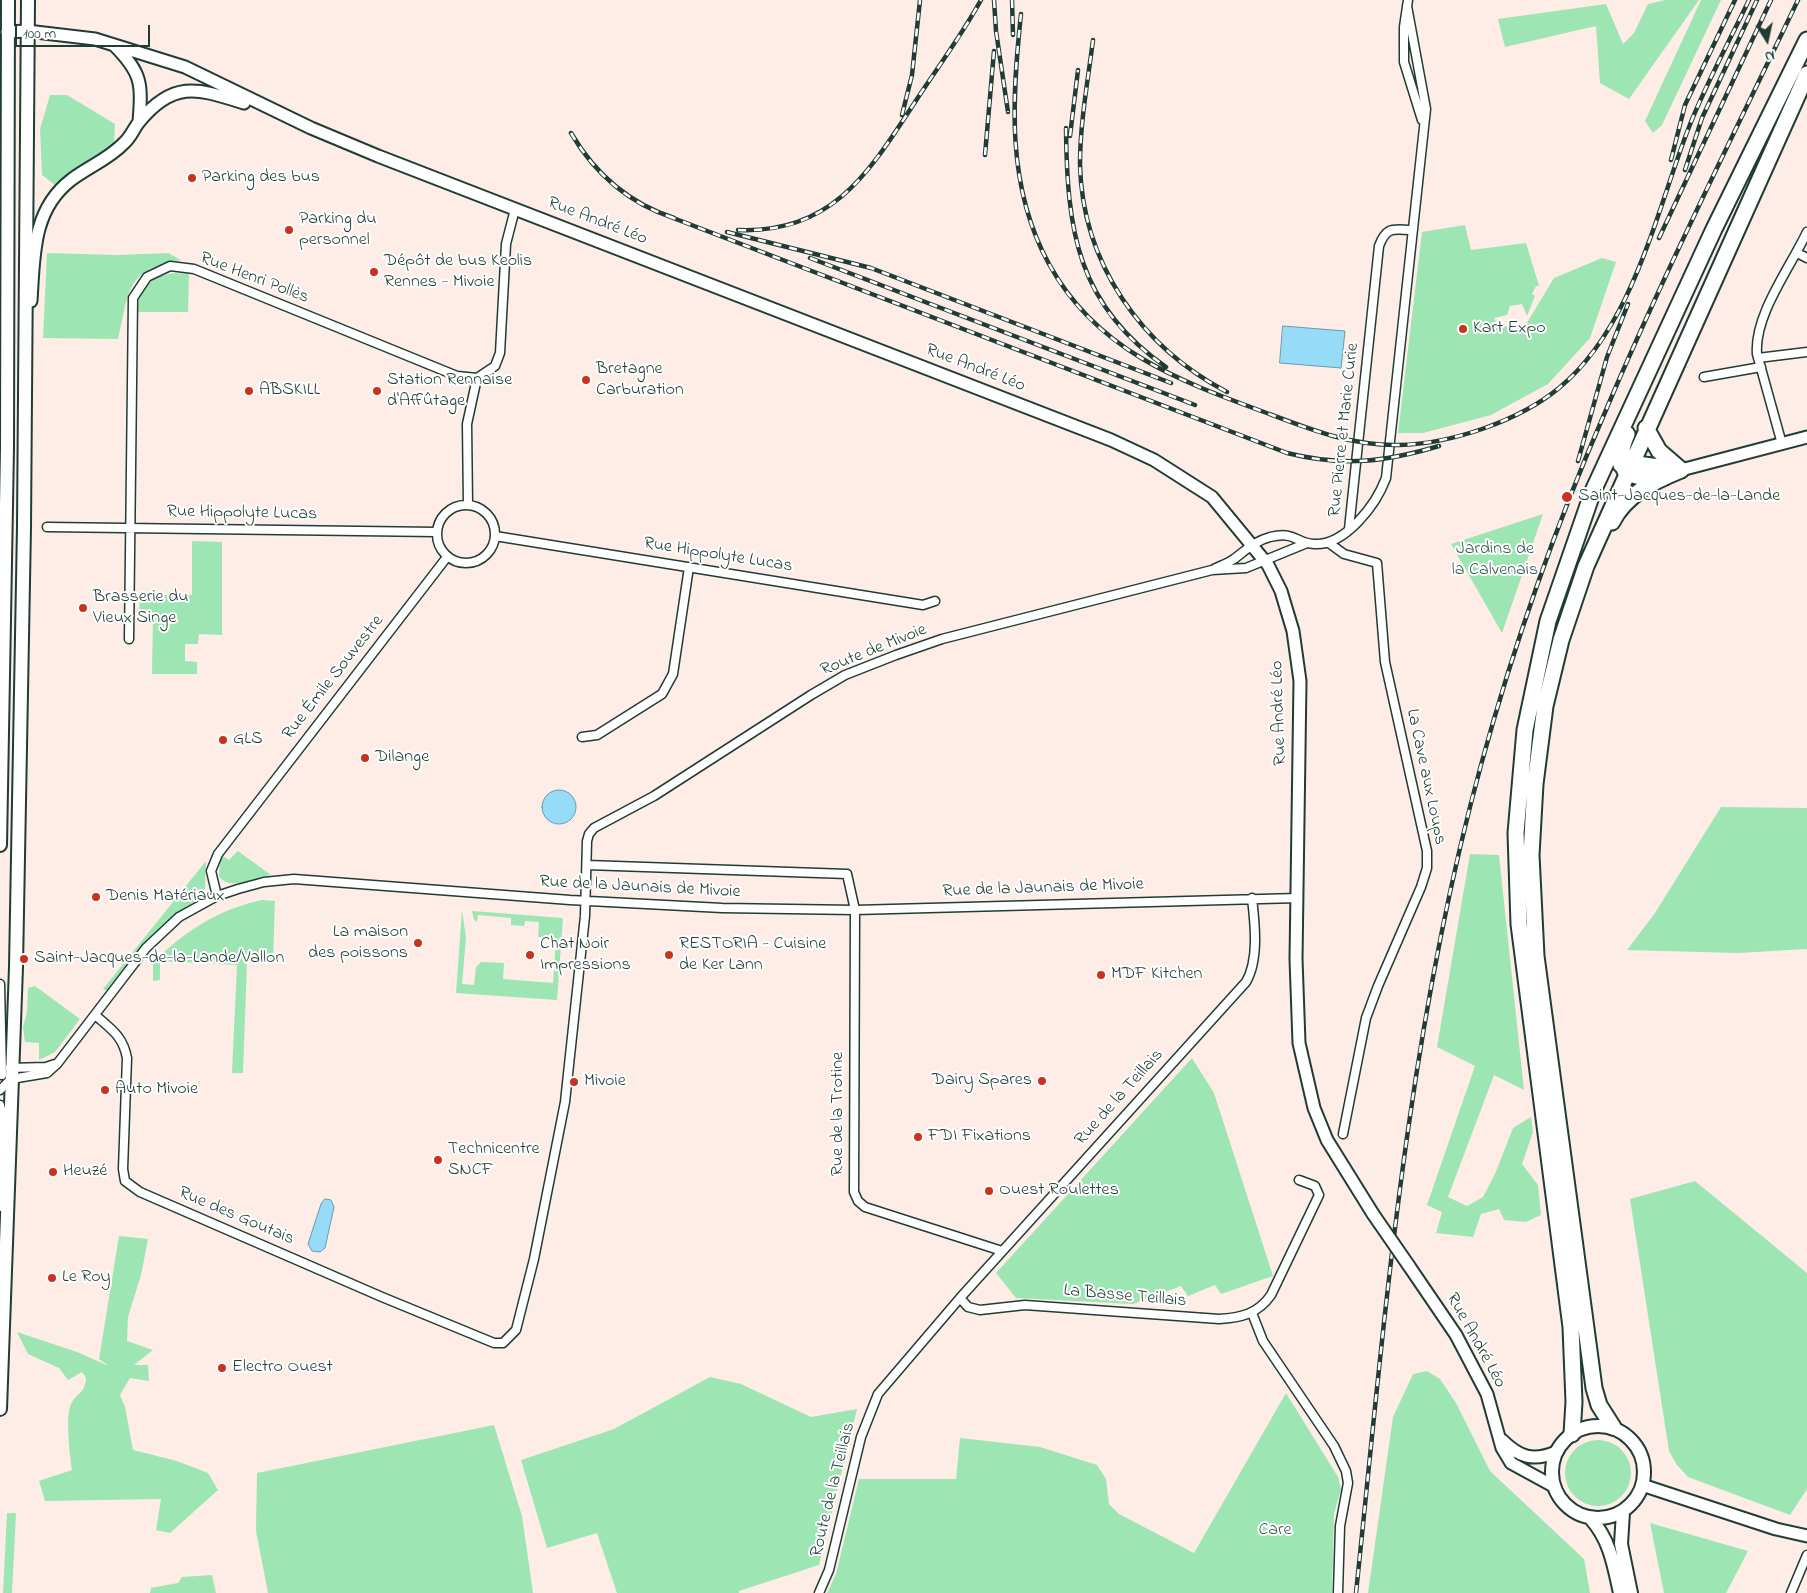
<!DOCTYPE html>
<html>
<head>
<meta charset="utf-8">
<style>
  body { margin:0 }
  #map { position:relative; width:1807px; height:1593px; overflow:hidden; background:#feece7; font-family:"Indie Flower",sans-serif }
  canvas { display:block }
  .north { position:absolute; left:1742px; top:15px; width:50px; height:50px; -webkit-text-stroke:4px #fff; paint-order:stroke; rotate:170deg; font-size:14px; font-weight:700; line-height:20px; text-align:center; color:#1f3d34 }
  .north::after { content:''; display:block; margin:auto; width:18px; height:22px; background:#1f3d34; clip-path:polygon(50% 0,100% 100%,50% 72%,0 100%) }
  .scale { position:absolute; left:15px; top:25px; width:135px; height:22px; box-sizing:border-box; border:2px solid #1f3d34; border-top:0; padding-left:6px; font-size:15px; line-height:18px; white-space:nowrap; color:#1f3d34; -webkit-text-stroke:4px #fff; paint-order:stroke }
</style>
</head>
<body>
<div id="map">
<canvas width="1807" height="1593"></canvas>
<div class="north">N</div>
<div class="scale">100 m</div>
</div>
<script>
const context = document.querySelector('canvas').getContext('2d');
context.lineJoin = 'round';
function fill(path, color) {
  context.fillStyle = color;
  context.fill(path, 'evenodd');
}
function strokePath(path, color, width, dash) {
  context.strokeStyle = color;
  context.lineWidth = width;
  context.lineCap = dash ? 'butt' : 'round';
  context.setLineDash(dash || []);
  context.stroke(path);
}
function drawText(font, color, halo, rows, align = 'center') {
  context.font = font + ' "Indie Flower",sans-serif';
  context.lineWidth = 4;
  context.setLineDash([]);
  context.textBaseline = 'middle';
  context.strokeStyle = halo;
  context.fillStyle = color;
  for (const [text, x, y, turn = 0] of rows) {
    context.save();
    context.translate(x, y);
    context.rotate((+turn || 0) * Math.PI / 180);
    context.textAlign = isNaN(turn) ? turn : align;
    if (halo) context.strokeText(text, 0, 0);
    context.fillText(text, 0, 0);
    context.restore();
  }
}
fill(new Path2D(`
  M1665,0H1699L1629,99L1600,83L1596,26L1505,47L1498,19L1606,4L1623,44L1634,33L1648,4Z
  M1701,0H1721L1662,125L1653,133L1645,121Z
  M50,95H67L115,124L114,145L55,185L42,175L40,129Z
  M1465,225L1471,250L1526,243L1539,286H1536L1532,294L1535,296L1527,316L1522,304L1510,306L1507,315L1494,318L1496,322L1512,329L1525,326L1554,278L1602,258L1616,262L1590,338L1548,384L1491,415L1423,433H1398L1422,232Z
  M47,253L118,255L168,253L181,260C124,270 130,291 118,339L43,338Z
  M175,273L189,274L188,312H138C138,287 150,277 175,273Z
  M1543,514L1502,633L1451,544Z
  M192,541L222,542V635L199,634L198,644H185V661L197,662V674H152L153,617H139L140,595H192Z
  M1721,807L1807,808V949L1738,953L1627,950L1655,913Z
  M238,851L271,875C256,877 229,892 219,876L220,861L223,856L229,860Z
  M1470,854L1499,855L1524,1090L1494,1075L1448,1197L1467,1206L1483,1197L1495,1174L1513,1128L1531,1117L1533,1132L1522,1164L1538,1185L1541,1215L1526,1222L1504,1220L1499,1209L1481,1214L1473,1237L1436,1233L1442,1212L1427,1205L1475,1066L1437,1047Z
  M206,861L205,888L201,896L153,934L107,991L103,989Z
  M262,900L275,901L273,963L247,962L243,1073H232L237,965L160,961V980L153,981V963C183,932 219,909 262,900Z
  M462,910L466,938L462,984L474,985L476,967L481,962L504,963L503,979L553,983L556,939L538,937L539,922L525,921L524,926L511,925V918L478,915L477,922L474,920L472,911L563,918L557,1000L456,993Z
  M35,986L80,1019L55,1052L39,1060V1043L25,1042L23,1027L27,1012L28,988Z
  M1192,1058L1214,1093L1273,1276L1221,1294L1215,1285L1188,1296L1181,1286L1133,1304L1016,1298L996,1273Z
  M1695,1181L1807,1273V1489L1790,1515L1688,1477L1677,1465L1669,1451L1630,1199Z
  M119,1236L148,1239L141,1275L128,1317L127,1341L153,1350L134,1365H148L149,1381L130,1378L120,1395L125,1407L133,1450L177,1461L208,1473L218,1490L170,1533L156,1530L161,1499L45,1501L39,1481L72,1470C70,1455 65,1417 71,1404C77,1392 85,1394 86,1378L82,1372L68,1380L59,1368L28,1354L17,1332L77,1352L109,1366L99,1359Z
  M1427,1371L1440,1379L1456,1403L1490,1471L1584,1559L1590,1593H1368L1393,1417L1413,1374Z
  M710,1377L741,1384L811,1417L857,1409L819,1565L739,1591V1593H617L597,1533L547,1548L521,1460L614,1429Z
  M1286,1393L1338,1477L1341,1489L1334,1514L1332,1593H827L836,1574L859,1479H956L960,1438L1040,1447L1097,1465L1106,1479L1109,1504L1119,1514L1194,1553Z
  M494,1425L522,1516L533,1593H268L256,1531L257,1473Z
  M1565 1473a33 33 0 1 1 66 0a33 33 0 1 1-66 0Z
  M7,1513H16L12,1593H3Z
  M1650,1523L1748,1551L1726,1593H1664Z
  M212,1575L216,1593H150L151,1588L178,1583L182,1577Z`), '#9de6b4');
const water = new Path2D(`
  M1283,326L1345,331L1341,368L1280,363Z
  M542 807a17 17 0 1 1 34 0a17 17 0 1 1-34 0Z
  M325,1199L331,1200L334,1207L325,1248L320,1252L312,1251L308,1244L321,1204Z`);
fill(water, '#96dcf8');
strokePath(water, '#669caa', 1);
const street = new Path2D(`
  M1408,0L1404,27V62L1422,120
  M1797,253L1807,258
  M1758,358L1807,352
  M1704,377L1761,367
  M1782,444L1757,354C1754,315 1790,268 1807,232
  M437 534a29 29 0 1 1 58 0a29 29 0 1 1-58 0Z
  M468,505L467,424L477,378L495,366L500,353L506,244L515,209
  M47,527L437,532
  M1349,529L1379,246C1387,225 1394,230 1413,230
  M495,536L923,605L935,601
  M1329,543L1344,554L1377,563L1385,662L1427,851V868L1421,887L1378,986L1366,1018L1343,1134
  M1214,569C1220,566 1228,563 1234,559C1246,550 1255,541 1270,537C1296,531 1295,543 1314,544C1345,546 1376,505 1386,478L1426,109L1407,6
  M129,639L133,298L147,277L170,266L194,269L457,376L477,378
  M582,737L597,735L662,694L673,674L689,567
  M587,865L847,874L855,910L854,1192L858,1201L865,1207L1002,1251
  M217,896L211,871L218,854L447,557
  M0,984L2,1075
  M95,1015C111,1029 123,1036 127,1058L123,1169L125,1181L140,1192L382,1297L494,1343H503L516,1330L534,1259L565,1102L585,916L587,841L589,834L594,828L654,796L811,695L845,675L896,655L942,639L1212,570L1246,568L1307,543
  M10,1068L46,1067L55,1064
  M11,1079L47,1073L57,1064L146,948L179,917L217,896L238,889L264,882L294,879L570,900L722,908L855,910L1298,898
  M0,1090L11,1079
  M0,1105L3,1117L2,1207
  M960,1298L1246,982C1259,960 1255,924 1252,898
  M1252,1313L1263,1341L1334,1446L1346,1471L1348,1483L1340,1526L1338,1593
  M819,1593L829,1570L861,1437L878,1394L960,1298L968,1307L980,1310L1025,1305L1219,1319C1240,1318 1258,1314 1271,1295L1319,1195L1315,1186L1299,1180
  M1791,1593L1807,1555`);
const secondary = new Path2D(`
  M7,32L27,31L95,39L185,67L311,128L378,156L1111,440L1154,460L1212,497L1268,565L1281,591L1293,631L1300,681L1296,959L1299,1043L1314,1108L1327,1140L1373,1214
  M114,45C142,73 142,83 139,122
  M31,301C34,256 32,210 71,180C88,167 109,159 124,143C131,137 134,128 139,122C174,79 199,89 244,103
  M1681,470L1807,437
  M1409,1266L1456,1335L1487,1394L1502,1448L1511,1463L1555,1487
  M1502,1440C1519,1457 1533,1462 1556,1452
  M1642,1485L1776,1529L1807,1536`);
const primary = new Path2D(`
  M0,845L7,448L8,0
  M0,1409L16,967L24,527L28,0
  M1552 1472a46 46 0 1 1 92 0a46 46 0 1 1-92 0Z
  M1623,1512L1621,1544L1631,1593
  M1591,1519C1610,1540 1614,1566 1620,1593`);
const highway = new Path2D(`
  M1646,428L1659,451L1681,470
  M1627,434C1621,447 1619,460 1626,473L1644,478L1665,477
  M1621,465L1630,463L1673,469
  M1612,522C1625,495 1654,481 1681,470
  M1613,1427L1599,1405L1594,1388L1536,956L1531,855L1535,784L1545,706L1561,640L1586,566L1807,74
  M1572,1434L1574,1402L1571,1327L1519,924L1516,833L1525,730L1548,621L1593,491L1714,229L1807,40`);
strokePath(street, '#1f3d34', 11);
strokePath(secondary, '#1f3d34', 15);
strokePath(primary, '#1f3d34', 16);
strokePath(highway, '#1f3d34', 19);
strokePath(street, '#fff', 8);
strokePath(secondary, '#fff', 11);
strokePath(primary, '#fff', 12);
strokePath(highway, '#fff', 15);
const rail = new Path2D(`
  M994,0L996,31L1008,112
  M1012,0L1013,35
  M1021,14C1012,99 1006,186 1049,264C1096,350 1177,380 1264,412C1309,429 1351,446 1399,445C1451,444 1519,421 1559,388C1633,327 1656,212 1689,127C1706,84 1729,42 1749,0
  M1093,40C1088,80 1080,123 1080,164C1082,263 1141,347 1227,392
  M902,115L912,75L920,0
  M1066,128C1067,230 1077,305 1166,367
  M571,133C595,174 628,203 674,218
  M1070,136L1078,70
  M985,155L994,51
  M1671,160L1685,105L1735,0
  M1685,170L1702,118L1757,0
  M668,216L1287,453C1343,467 1385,462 1439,446
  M738,230C836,234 872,167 919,96C940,64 963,33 981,0
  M727,232L871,268L1171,383
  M1659,238L1771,0
  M810,258L1195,405
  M1578,461L1607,357L1628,304
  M1356,1593C1385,1315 1407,1036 1481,765C1514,644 1556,525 1606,410C1665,271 1733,136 1798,0`);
strokePath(rail, '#1f3d34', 4.5);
strokePath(rail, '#fff', 2.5, [8]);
const secondaryBridge = new Path2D(`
  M1373,1214L1409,1266`);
strokePath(secondaryBridge, '#1f3d34', 15, []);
strokePath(secondaryBridge, '#fff', 11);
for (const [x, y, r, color] of [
  [192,178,5,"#c8321e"],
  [289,230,5,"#c8321e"],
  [374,272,5,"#c8321e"],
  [1463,329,5,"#c8321e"],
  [586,380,5,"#c8321e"],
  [249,391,5,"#c8321e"],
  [377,391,5,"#c8321e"],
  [1567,497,6,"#c8321e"],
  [83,608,5,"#c8321e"],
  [223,740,5,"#c8321e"],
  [365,758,5,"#c8321e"],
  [96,897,5,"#c8321e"],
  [418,943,5,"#c8321e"],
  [530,955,5,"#c8321e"],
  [669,955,5,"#c8321e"],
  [24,959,5,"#c8321e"],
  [1101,975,5,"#c8321e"],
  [1042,1081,5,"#c8321e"],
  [574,1082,5,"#c8321e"],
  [105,1090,5,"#c8321e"],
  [918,1137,5,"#c8321e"],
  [438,1160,5,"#c8321e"],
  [53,1172,5,"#c8321e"],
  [989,1191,5,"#c8321e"],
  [52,1278,5,"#c8321e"],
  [222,1368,5,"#c8321e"]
]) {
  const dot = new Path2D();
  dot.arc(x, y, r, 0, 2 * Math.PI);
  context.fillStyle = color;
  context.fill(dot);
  strokePath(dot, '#fff', 2);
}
drawText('18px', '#1f3d34', '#fff', [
  ["Parking des bus",202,178],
  ["Parking du",299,220],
  ["personnel",299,241],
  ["Dépôt de bus Keolis",384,262],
  ["Rennes - Mivoie",384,283],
  ["Kart Expo",1473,329],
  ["Bretagne",596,370],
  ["Carburation",596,391],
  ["Station Rennaise",387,381],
  ["d'Affûtage",387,402],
  ["ABSKILL",259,391],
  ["Saint-Jacques-de-la-Lande",1578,497],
  ["Brasserie du",93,598],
  ["Vieux Singe",93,619],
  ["GLS",233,740],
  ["Dilange",375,758],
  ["Denis Matériaux",106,897],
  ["La maison",408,933,"right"],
  ["des poissons",408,954,"right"],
  ["Chat Noir",540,945],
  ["Impressions",540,966],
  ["RESTORIA - Cuisine",679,945],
  ["de Ker Lann",679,966],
  ["Saint-Jacques-de-la-Lande/Vallon",34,959],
  ["MDF Kitchen",1111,975],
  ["Dairy Spares",1032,1081,"right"],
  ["Mivoie",584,1082],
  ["Auto Mivoie",115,1090],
  ["FDI Fixations",928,1137],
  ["Technicentre",448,1150],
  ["SNCF",448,1171],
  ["Heuzé",63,1172],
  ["Ouest Roulettes",999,1191],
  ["Le Roy",62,1278],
  ["Electro Ouest",232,1368]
], 'left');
drawText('18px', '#1f3d34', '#fff', [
  ["Rue André Léo",597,222,21],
  ["Rue Henri Pollès",254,279,21],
  ["Rue André Léo",975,369,21],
  ["Rue Pierre et Marie Curie",1345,430,-84],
  ["Rue Hippolyte Lucas",242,514,1],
  ["Rue Hippolyte Lucas",718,556,9],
  ["Route de Mivoie",874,651,-22],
  ["Rue Émile Souvestre",334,678,-52],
  ["Rue André Léo",1280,713,-92],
  ["La Cave aux Loups",1425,777,78],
  ["Rue de la Jaunais de Mivoie",640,888,3],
  ["Rue de la Jaunais de Mivoie",1043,889,-2],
  ["Rue de la Teillais",1120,1098,-48],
  ["Rue de la Trotine",839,1114,-90],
  ["Rue des Goutais",236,1217,23],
  ["La Basse Teillais",1125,1297,5],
  ["Rue André Léo",1475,1341,61],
  ["Route de la Teillais",834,1490,-76]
]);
drawText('18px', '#385f4e', '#fff', [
  ["Jardins de",1495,550],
  ["la Calvenais",1495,571],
  ["Care",1275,1531]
]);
</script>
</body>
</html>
